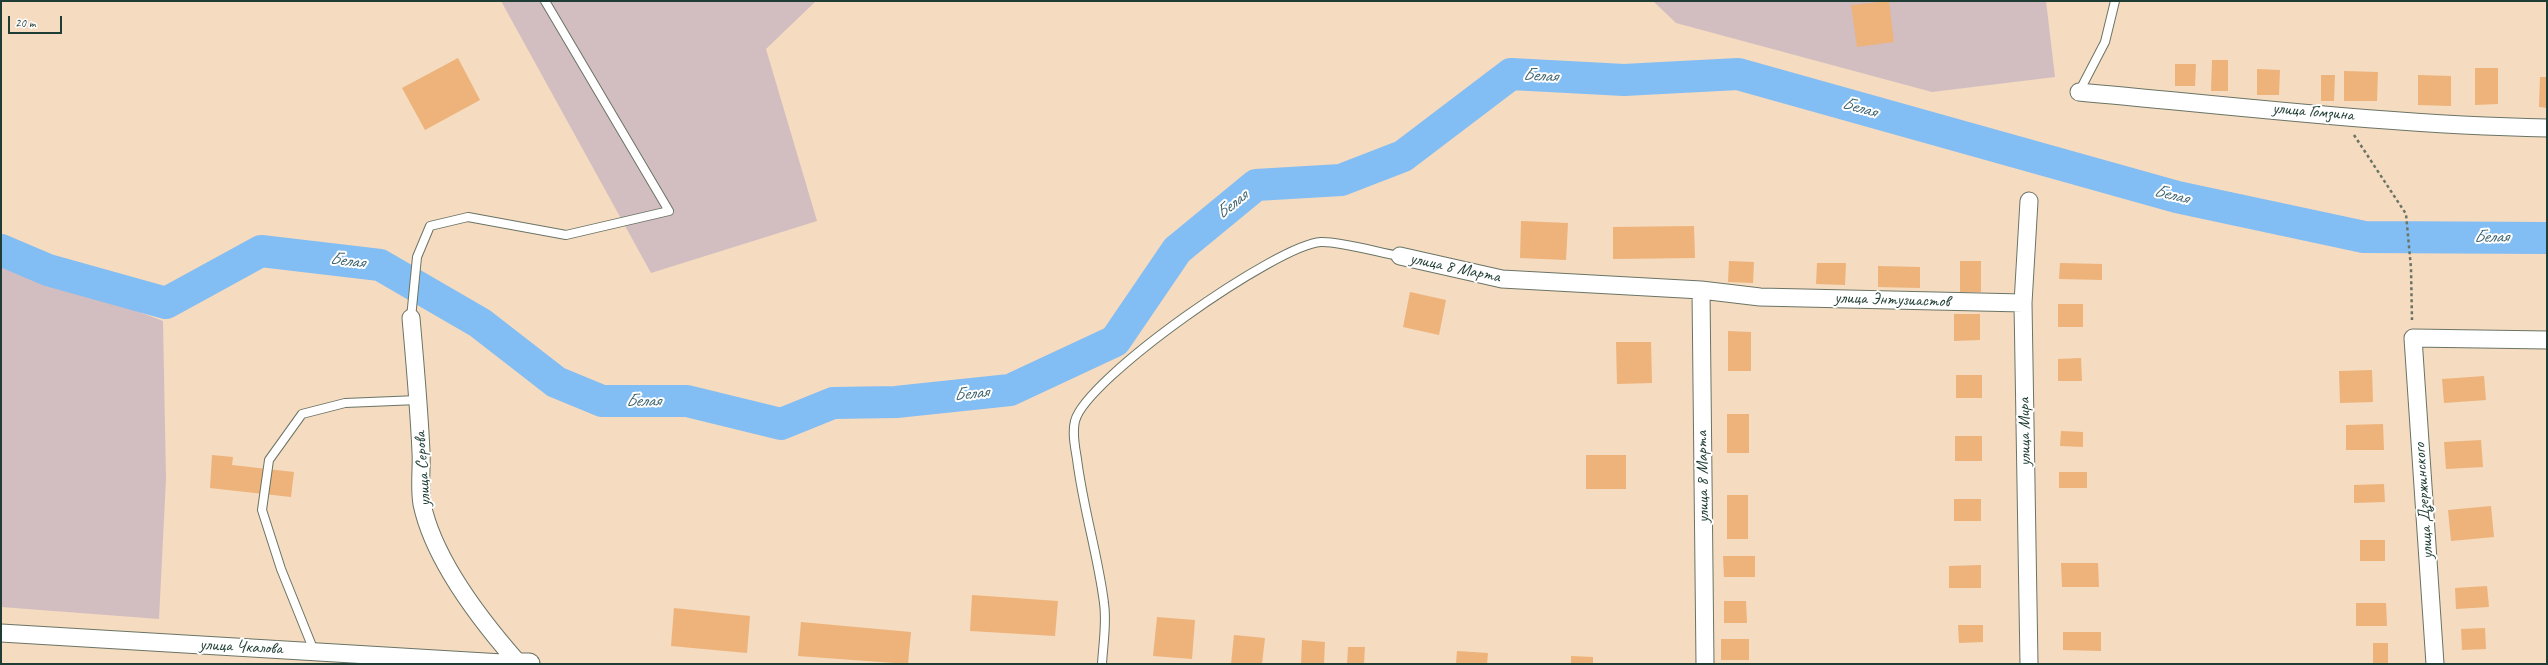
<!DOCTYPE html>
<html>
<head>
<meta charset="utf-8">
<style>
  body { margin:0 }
  #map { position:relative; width:2548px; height:665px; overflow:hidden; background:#f5dbbf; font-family:Caveat,sans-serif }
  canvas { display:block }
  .frame { position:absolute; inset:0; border:2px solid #1f3d34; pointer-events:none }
  .scale { position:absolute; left:8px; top:16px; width:54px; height:18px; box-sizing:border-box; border:2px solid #1f3d34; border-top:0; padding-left:5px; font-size:12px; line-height:14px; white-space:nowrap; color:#1f3d34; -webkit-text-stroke:3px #fff; paint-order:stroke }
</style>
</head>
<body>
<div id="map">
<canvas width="2548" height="665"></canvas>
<div class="frame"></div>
<div class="scale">20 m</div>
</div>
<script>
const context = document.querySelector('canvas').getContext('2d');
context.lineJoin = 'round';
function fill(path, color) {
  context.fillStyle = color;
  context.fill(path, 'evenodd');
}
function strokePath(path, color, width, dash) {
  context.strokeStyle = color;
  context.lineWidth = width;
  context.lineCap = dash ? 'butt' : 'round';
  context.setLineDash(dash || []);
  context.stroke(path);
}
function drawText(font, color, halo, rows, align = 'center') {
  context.font = font + ' Caveat,sans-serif';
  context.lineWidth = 4;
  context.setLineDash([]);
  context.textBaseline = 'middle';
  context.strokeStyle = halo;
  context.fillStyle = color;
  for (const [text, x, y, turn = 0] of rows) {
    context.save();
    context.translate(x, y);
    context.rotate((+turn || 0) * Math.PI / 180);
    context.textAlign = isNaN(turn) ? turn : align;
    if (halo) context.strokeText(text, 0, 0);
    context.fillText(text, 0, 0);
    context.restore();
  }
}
fill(new Path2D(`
  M501,1H816L766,49L817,221L651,273Z
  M1653,1H2046L2055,77L1932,92L1676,23Z
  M1,259L163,321L166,479L159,619L1,607Z`), '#d2bec1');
strokePath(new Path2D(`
  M1,250L48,270L166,303L261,251L380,265L480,323L556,382L602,401H687L781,424L833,403L896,402L1010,390L1115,341L1177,250L1256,185L1341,180L1403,156L1511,74L1624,80L1738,74L2177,197L2364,237L2547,238`), '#82bdf4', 32);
fill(new Path2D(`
  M1889,1L1894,42L1857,47L1851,5Z
  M458,58L480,100L425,130L402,88Z
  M2212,60H2228V91H2211Z
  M2175,64H2196L2195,86H2175Z
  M2475,68H2498V104L2475,105Z
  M2257,69L2280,70L2279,95H2257Z
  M2344,71L2378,72L2377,101H2344Z
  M2321,75H2335L2334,101H2321Z
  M2418,75L2451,76V106L2418,105Z
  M2540,77H2547V108L2539,107Z
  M1521,221L1568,223L1566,260L1520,258Z
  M1694,226L1695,258L1613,259V227Z
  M1729,261L1754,262L1753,283L1728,282Z
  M1960,261H1981V292H1960Z
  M1817,263H1846L1845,285L1816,284Z
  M2060,263L2102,264V280L2059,279Z
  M1878,266L1920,267V288L1878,287Z
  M1410,292L1446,300L1439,335L1403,327Z
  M2058,304H2083V327H2058Z
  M1954,314H1980V340L1954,341Z
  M1728,331L1751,332V371H1728Z
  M1616,342H1651L1652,383L1617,384Z
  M2081,358L2082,381H2058V359Z
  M2372,370L2373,402L2340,403L2339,371Z
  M1956,375H1982V398H1956Z
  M2484,376L2486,400L2444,403L2442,379Z
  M1727,414H1749V453H1727Z
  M2383,424L2384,450H2346V425Z
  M2061,431L2083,432V447L2060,446Z
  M1955,436H1982V461H1955Z
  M2481,440L2483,467L2446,469L2444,442Z
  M212,455L233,457L232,465L294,472L291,497L210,488Z
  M1586,455H1626V489H1586Z
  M2059,472H2087V488H2059Z
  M2384,484L2385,502L2354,503V485Z
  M1727,495H1748V539H1727Z
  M1954,499H1981V521H1954Z
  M2491,506L2494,537L2451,541L2448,510Z
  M2360,540H2385V561H2360Z
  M1723,556H1755V577H1724Z
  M2061,563H2098L2099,587H2062Z
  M1981,565V588H1949V566Z
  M2487,586L2489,607L2456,609L2455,588Z
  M972,595L1058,601L1055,636L970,631Z
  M1724,601H1746L1747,623H1724Z
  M2356,603H2386L2387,626H2356Z
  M674,608L750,616L747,653L671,646Z
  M1157,617L1195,620L1192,659L1153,656Z
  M801,622L911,632L908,664L798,656Z
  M1958,625H1983V642L1959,643Z
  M2485,628L2486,649L2462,650L2461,629Z
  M2063,632H2101V651L2063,650Z
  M1234,635L1265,638L1262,664H1231Z
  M1721,639H1749V660H1721Z
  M1302,640L1325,642L1324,664H1301Z
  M2373,643H2388V663H2373Z
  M1348,647H1365L1364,664H1347Z
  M1457,651L1488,653L1487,664H1456Z
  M1571,656L1593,657V664H1571Z`), '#edb37b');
const service = new Path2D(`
  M2079,92L2105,42L2115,1
  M411,318L417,257L430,226L468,217L566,235L669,211L545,1
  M314,651L281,569L262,510L269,460L302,414L345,403L418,400
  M1102,664C1103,645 1107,623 1104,603C1098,555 1083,508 1077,459C1075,447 1072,433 1075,421C1086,378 1278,244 1321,242C1339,241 1381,253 1400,256`);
const minor = new Path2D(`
  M2079,92C2235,106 2391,125 2547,128
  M1400,256L1502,279L1701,290L1760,297L2023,303
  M1701,290L1705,664
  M411,318C415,363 419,407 421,452C422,468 419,487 422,504C434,561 481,621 519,664
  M1,633L519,664
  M2029,664L2023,303L2029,201
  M2435,664L2413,338L2547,340`);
const tertiary = new Path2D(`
  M519,664H529`);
strokePath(service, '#6a7465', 10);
strokePath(minor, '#6a7465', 19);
strokePath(tertiary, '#6a7465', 23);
strokePath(new Path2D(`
  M2354,135L2406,214L2411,268L2412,320`), '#6a7465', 2.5, [3, 3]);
strokePath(service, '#fff', 8);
strokePath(minor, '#fff', 17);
strokePath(tertiary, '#fff', 21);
drawText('17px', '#1f3d34', '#fff', [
  ["улица Гомзина",2313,112,5],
  ["улица 8 Марта",1455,268,12],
  ["улица Энтузиастов",1892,300,2],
  ["улица Мира",2025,432,-91],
  ["улица Серова",423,469,-94],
  ["улица 8 Марта",1703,477,-91],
  ["улица Дзержинского",2424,501,-94],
  ["улица Чкалова",241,647,3]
]);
drawText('italic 18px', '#3d636e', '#fff', [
  ["Белая",1540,76,3],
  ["Белая",1859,108,16],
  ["Белая",2171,195,14],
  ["Белая",1232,205,-39],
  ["Белая",2491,237],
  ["Белая",347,261,7],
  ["Белая",971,394,-6],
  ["Белая",643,401]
]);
</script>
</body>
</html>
